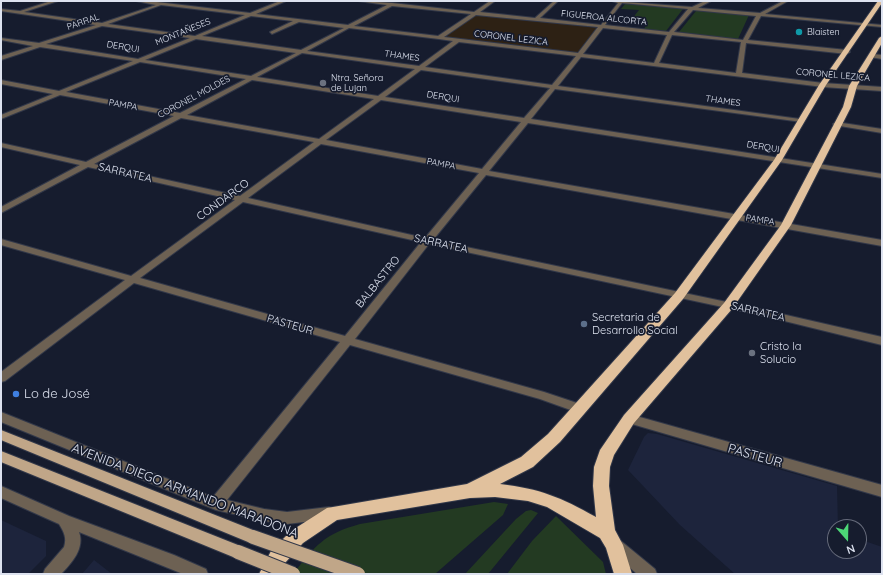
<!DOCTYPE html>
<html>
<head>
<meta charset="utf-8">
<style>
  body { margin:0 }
  #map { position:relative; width:883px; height:575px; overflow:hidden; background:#161c2e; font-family:Quicksand,sans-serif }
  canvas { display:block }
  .frame { position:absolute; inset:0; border:2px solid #dde2ef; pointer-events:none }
  .north { position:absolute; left:827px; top:519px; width:40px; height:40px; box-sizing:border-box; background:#161c2e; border:1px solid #666b7b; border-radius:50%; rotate:160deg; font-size:11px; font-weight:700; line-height:16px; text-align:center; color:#dde2ef }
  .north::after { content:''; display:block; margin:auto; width:14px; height:18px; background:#4cd676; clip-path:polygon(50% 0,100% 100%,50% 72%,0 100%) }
</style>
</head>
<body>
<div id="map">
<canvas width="883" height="575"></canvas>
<div class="frame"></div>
<div class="north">N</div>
</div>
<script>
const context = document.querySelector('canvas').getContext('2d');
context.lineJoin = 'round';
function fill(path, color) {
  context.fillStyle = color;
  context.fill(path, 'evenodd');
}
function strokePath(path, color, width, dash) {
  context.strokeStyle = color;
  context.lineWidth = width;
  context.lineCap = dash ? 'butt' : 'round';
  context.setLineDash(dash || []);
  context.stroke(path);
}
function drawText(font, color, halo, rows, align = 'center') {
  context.font = font + ' Quicksand,sans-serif';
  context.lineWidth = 3.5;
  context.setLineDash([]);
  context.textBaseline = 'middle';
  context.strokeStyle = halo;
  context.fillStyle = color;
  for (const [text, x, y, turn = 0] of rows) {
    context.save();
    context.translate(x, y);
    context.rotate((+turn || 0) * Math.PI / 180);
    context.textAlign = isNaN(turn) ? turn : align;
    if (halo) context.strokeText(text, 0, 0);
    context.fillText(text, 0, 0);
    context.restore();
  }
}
fill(new Path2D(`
  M648,433L657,434L837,486L838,527H835V551H859V539L882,547V574H735L680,525L628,470L644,437Z
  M1,520L46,541V556L28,574H1Z
  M94,560L112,574H82Z`), '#1d243c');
fill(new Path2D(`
  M476,15L484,14L597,28L578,52L574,53L445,37Z`), '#2d2114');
fill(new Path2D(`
  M625,4H628L683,9L666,31L644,29L648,22L631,20L639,10L621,9Z
  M700,10L749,15L738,39L679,32L696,11Z
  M494,502L508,504L503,515L435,574H293C316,545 324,534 360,524Z
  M531,510L538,513L488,574H465L516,519L526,511Z
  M556,516L603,562L606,574H507L532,541Z`), '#233a22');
const minor = new Path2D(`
  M51,1H58L24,12L102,23L156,5L136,1H148L250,13L280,1H286L256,14L348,25L387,5L358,1L392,3L474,12L490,1H495L480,12L535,18L554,1H558L540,18L601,25L618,3L612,1L692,7L705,1H711L698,8L760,13L783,1H788L765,14L882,25V27L761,16L748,40L847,50L850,52L847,54L746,43L742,73L823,83L882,87V91L823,87L581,57L558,86L800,119L802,120V122L555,89L531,119L882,174V178L528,123L489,171L882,240V246L486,175L433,240L760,309L882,337V345L760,315L429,244L355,339L544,392L583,405L585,408L583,411L579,413L540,399L350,345L227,500L264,509L287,512L329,507L334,509L336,513L334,517L329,519L287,524L264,521L216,510L1,422V412L213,497L340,342L134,283L5,381L1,382V372L125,280L1,245V239L131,276L235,200L88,167L1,213V207L80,165L1,147V143L86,162L174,116L60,95L1,119V115L53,94L1,84V80L59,91L133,61L40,47L1,60V56L33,46L1,40V38L39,43L96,25L1,11V9L20,11ZM622,3L688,9L669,32L605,25ZM161,5L245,15L195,36L108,24ZM392,6L471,14L438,36L354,26ZM693,10L756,16L743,40L674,32ZM476,15L598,27L578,53L444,37ZM251,16L293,21L270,32L272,34L299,22L344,28L301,50L202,36ZM102,26L190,38L138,59L46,44ZM349,28L439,39L453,41L419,66L307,51ZM603,28L667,35L654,63L583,54ZM672,35L741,42L736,73L659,63ZM196,39L296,53L251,76L145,60ZM459,42L576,56L552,85L425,67ZM302,53L415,69L378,96L257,77ZM140,62L246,79L180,113L66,92ZM421,70L550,88L524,118L385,97ZM252,80L374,99L319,139L187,115ZM381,100L521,122L482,169L326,140ZM181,118L314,142L240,196L94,164ZM321,144L479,173L425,238L248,198ZM243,202L421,242L345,336L140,278Z
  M872,54L882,55V59L870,57V55Z
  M836,122L882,129V133L834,125L833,124Z
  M629,414L882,485V497L625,422L623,419L625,416Z
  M1,486L69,516L174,555L206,569L208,574H183L79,532C85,548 72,563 61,574H43L45,569L64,547C67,538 64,532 59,524L1,498Z
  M616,539L621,541L655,569L657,574H637L611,551L608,546L611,541Z`);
const major = new Path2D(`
  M1,430L258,532L261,537L258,542L253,544L248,542L1,440Z
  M1,451L243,547L246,552L243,557L238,559L1,462Z`);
const highway = new Path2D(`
  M878,1H882V3L826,85L782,160L683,299L560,442L533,467L500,484C541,489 560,497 596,517L593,486L594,467L600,450L624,415L724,303L781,225L843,107L849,86L879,38L882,36V43L857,86L851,107L791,225L732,309L634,423L614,455L610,467L609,486L615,530L623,545L632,574H614L606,548L600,538L547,507L528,501L495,497L470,498L337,520L303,543L285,563L278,574H259L271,551L291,531L327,508L467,484L521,457L548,434L675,293L774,160L819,85Z`);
strokePath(minor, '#323849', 2);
strokePath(major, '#323849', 2);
strokePath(highway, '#323849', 2);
fill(minor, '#6d6153');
fill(major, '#c0a688');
fill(highway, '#e1c19d');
const majorBridge = new Path2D(`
  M253,537L358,574
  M238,552L293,574`);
strokePath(majorBridge, '#323849', 16, []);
strokePath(majorBridge, '#c0a688', 14);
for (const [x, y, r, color] of [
  [799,32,4,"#0f9aa8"],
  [323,83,4,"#6b7280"],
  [584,324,4,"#5c6f8a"],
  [752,353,4,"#6b7280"],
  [16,394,4,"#3f7fe0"]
]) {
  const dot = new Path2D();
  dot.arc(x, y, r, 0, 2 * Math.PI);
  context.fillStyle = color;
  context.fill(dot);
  strokePath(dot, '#161c2e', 1.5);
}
drawText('9px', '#dde2ef', '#161c2e', [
  ["FIGUEROA ALCORTA",604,18,6],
  ["PARRAL",83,22,-19],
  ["MONTAÑESES",183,32,-22],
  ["CORONEL LEZICA",511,38,7],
  ["DERQUI",123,47,9],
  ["THAMES",402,56,8],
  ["CORONEL LEZICA",833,75,5],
  ["CORONEL MOLDES",194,97,-28],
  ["DERQUI",443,97,9],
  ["THAMES",723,101,8],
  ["PAMPA",123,105,10],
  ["DERQUI",763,147,9],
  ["PAMPA",441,164,11],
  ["PAMPA",760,220,9]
]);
drawText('9px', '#dde2ef', '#161c2e', [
  ["Blaisten",807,32],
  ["Ntra. Señora",331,78],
  ["de Lujan",331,88]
], 'left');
drawText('11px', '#dde2ef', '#161c2e', [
  ["SARRATEA",125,173,13],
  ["CONDARCO",223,200,-36],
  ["SARRATEA",441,244,12],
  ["BALBASTRO",378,282,-51],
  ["SARRATEA",758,312,13],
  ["PASTEUR",290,325,16]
]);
drawText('11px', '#dde2ef', '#161c2e', [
  ["Secretaria de",592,318],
  ["Desarrollo Social",592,331],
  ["Cristo la",760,347],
  ["Solucio",760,360]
], 'left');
drawText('13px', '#dde2ef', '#161c2e', [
  ["Lo de José",24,394]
], 'left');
drawText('13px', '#dde2ef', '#161c2e', [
  ["PASTEUR",755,456,16],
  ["AVENIDA DIEGO ARMANDO MARADONA",185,491,21]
]);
</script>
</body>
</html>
